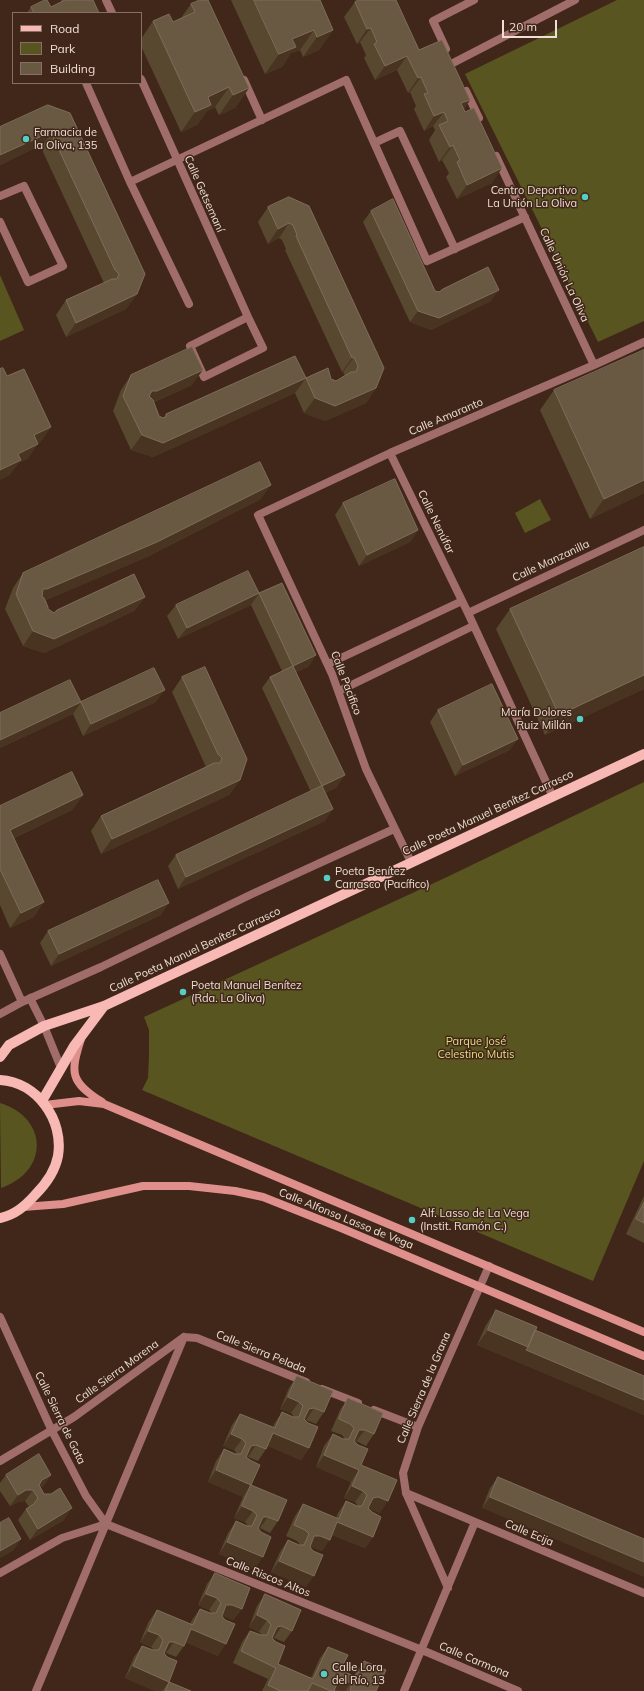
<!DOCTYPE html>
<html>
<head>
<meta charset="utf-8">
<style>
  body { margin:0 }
  #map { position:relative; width:644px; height:1691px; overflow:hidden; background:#402719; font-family:Mulish,sans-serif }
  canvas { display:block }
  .legend { position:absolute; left:12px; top:12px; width:130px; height:72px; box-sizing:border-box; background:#402719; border:1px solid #867064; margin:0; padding:5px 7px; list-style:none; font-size:12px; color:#efded5 }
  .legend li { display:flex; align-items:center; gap:8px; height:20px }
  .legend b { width:20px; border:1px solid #867064 }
  .scale { position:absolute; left:502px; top:20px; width:55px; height:18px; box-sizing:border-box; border:2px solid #efded5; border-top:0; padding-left:5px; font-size:12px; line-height:14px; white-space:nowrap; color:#efded5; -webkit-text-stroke:3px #402719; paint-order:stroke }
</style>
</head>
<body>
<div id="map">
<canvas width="644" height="1691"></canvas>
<ul class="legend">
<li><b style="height:5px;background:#f8b9b5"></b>Road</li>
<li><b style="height:11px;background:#595520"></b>Park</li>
<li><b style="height:11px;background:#695842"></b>Building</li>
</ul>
<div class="scale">20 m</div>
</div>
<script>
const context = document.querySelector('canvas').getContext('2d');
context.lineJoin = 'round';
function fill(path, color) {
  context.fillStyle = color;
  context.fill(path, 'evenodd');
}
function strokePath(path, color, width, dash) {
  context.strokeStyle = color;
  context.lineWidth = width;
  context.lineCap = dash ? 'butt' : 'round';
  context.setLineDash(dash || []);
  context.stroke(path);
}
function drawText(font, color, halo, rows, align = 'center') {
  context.font = font + ' Mulish,sans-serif';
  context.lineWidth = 3;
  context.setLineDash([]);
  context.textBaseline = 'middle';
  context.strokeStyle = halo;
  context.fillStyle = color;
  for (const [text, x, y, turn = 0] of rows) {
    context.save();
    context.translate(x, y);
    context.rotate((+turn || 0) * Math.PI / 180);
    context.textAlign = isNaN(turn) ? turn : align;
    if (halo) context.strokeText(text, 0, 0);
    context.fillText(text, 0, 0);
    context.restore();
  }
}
fill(new Path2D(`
  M617,0H644V321L598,342L465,74Z
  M0,275L24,330L0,341Z
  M540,499L551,520L525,533L515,513Z
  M644,782V1161L593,1281L142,1090L148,1078L149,1056V1030L144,1017L447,877Z
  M0,1103C49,1118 49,1172 1,1188Z`), '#595520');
strokePath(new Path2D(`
  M106,0L112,13
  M446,49L433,21L474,0
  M453,63L575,0
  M141,79L248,317L263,348L204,377L190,346L248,317
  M244,80L262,120
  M86,83L130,182L189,304
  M466,91L479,118
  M374,143L400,131L455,249
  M496,156L594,365
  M130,182L346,80L427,261L525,217
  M0,196L24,186L63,266L28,282L0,222
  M390,453L468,613L553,797
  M468,613L644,530
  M328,664L462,601
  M339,691L473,626
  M411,862L366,769L332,674L258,515L390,453L594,365L644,342
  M0,954L22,1002
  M30,998L44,1026L61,1068
  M0,1014L22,1002L101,967L252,894L394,829
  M0,1317L52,1431L86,1496L106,1524
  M184,1337L197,1338L306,1382
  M322,1389L358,1403
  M374,1410L418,1427
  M0,1461L74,1417L184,1337
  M406,1493L644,1593
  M106,1524L422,1650L518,1691
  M0,1573L62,1538L106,1524
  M448,1588L406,1493L403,1473L418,1427L489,1266
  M36,1691L184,1337
  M404,1691L475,1522`), '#a06d6b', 8);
strokePath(new Path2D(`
  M81,1039C70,1073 70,1082 102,1102
  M45,1105L79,1101L104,1104L644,1332
  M23,1207L63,1204L143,1186H189L235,1191L263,1197L341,1228L644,1356`), '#e0908c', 8);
strokePath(new Path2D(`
  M0,1057L9,1045L44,1026L104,1006L644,754
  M0,1080C37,1082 64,1120 58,1156C55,1172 46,1184 35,1195C25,1206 15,1215 0,1218
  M42,1101L74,1046L104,1006`), '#f8b9b5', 10);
fill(new Path2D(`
  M61,0H93L99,13H27L31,7H51L61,2Z
  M231,0H320L333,30L319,50L303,57L300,50L291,53L282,67L265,74Z
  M355,2L419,50L470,100L464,109L492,183L457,199L446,177L449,173L442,160L439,162L429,140L435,130L433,126L424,131L414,109L416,106L410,92L408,93L397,70L375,80L364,58L366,55L360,42L357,44L344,17Z
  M191,4L249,88L235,108L219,115L215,107L207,111L197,125L181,132L141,46V39L153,21L173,22L181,18Z
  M48,105L137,294L126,309L66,337L56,315L66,300L104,283L43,152L42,146L38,145L36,146L33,149L0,165V127Z
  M289,197L376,388L366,403L325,421L304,413L295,393L306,378L331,379L336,381L345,376L343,372H342L285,250L286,249L282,240L279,238L268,244L258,222L268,207Z
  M371,211L435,291L491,301L431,330L410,322L363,222Z
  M131,375L192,385L154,402L159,416L163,418L164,417L166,414L306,378L295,393L153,457L131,450L113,411L121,390Z
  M554,390L644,493L590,519L540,410Z
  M261,499L147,557L46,600L48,609L54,613L145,597L134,611L44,653L23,646L5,609L13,588L23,573Z
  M343,503L418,530L410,542L359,566L335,515Z
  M644,547V689L545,735L496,629L510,609Z
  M259,593L316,655L308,667L296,672L337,787L325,793V821L178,889L168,866L176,855L311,792L262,688L270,677L282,671L251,605L178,639L167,616L176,605Z
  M182,677L240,780L229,795L101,854L91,831L101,816L206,767L172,692Z
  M81,702H156L83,736L73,714L0,748V713Z
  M438,710L510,750L455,776L430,722Z
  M83,795L72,810L14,838L34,917L10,928L0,905V806Z
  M161,915L51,966L40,943L48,931Z
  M644,1196V1243L626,1234Z
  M496,1310L535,1330L644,1376V1415L477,1345L486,1325Z
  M297,1376L324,1412L316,1424L306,1420H305L309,1448L301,1460L268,1446L258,1461L248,1457H247L251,1485L278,1521L270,1533L260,1528L258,1529L255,1569L219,1554L228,1533L236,1521L247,1526H248L245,1522L234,1518L243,1497L208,1482L216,1461L224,1449L237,1454L234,1450L223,1446L232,1425L240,1414L273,1427L274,1424L282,1412L293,1417H294L291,1413L280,1409L289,1388Z
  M348,1398L374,1434L366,1446L356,1441L355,1442L361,1465L380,1513L370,1509H368L373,1537L365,1548L332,1535L322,1551L312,1547L310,1548L306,1587L271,1572L280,1552L288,1540L299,1545H300L297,1541L286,1536L295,1516L303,1504L336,1518L338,1513L346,1501L357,1506H358L355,1502L344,1498L351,1482L316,1467L324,1446L333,1434L343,1439H345L342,1435L331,1431L340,1410Z
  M6,1475H51L43,1486L40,1488L44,1494L64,1520L30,1540L18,1520L26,1509L29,1507L25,1501L18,1502L10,1506L0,1491V1483Z
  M498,1477L644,1539L482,1508L490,1488Z
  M215,1573L242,1609L233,1620L224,1616H222L218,1656L185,1642L184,1646L176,1657L166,1653H165L169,1682L191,1691H155L125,1678L134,1657L142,1646L153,1650H154L151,1647L140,1642L149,1621L157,1610L190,1624L192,1620L200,1609L210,1613H212L209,1610L198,1605L207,1584Z
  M265,1594L292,1631L284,1642L274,1638H272L278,1664L311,1678L320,1658L328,1647L343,1665L345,1672L354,1676L356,1672L364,1661L376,1691H262L268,1679L233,1663L242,1642L250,1631L261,1635H262L259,1632L249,1627L257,1606Z`), '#584830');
fill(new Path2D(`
  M371,28L360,42L357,44L367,29Z
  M314,30L300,50L291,53L282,67L265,74L279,54L292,39Z
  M333,30L319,50L303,57L317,37Z
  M407,56L397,70L375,80L385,66Z
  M421,77L410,92L408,93L418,78Z
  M229,87L215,107L207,111L197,125L181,132L195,112L208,97Z
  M249,88L235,108L219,115L233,95Z
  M470,100L460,114L461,103Z
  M444,112L433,126L424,131L434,116Z
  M48,130L52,132L42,146L38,145L36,146L33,149L0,165V155Z
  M453,145L442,160L439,162L450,147Z
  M502,168L492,183L457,199L467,185Z
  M289,223L279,238L268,244L278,229Z
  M499,290L491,301L431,330L410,322L418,311Z
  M137,294L126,309L66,337L76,323Z
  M354,357L343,372H342L352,358Z
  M203,370L192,385L146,405H141L152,391Z
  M306,378L295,393L153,457L131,450L142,435Z
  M376,388L366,403L325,421L304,413L315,398Z
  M51,427L41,442L24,449L34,435Z
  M38,444L28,459L19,463L10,475L0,480V470L18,454Z
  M644,480V493L590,519L604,499Z
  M271,485L261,499L147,557L37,604L43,589Z
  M418,530L410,542L359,566L367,555Z
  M259,593L251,605L178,639L187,628Z
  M145,597L134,611L44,653L23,646L33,631Z
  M316,655L308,667L285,677L293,666Z
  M644,675V689L545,735L559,715Z
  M165,690L156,702L83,736L91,724Z
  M81,702L73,714L0,748V740Z
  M518,739L510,750L455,776L463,765Z
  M345,775L337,787L314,798L322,786Z
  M240,780L229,795L101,854L112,839Z
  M83,795L72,810L0,844L10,830Z
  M333,809L325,821L178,889L186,877Z
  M44,902L34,917L10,928L21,913Z
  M169,903L161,915L51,966L59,954Z
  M488,1330L528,1347L644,1400V1415L477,1345Z
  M288,1397L299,1402L291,1413L280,1409Z
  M314,1408L306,1420H301L309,1409Z
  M359,1430H365L356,1441L351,1442Z
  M273,1433L309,1448L301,1460L265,1445Z
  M231,1434L242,1439L234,1450L223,1446Z
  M256,1445L248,1457H243L251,1446Z
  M324,1455L359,1470L351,1482L316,1467Z
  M216,1470L251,1485L243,1497L208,1482Z
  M51,1475L43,1486L34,1491L42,1480Z
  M352,1486L363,1491L355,1502L344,1498Z
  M26,1490H33L25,1501L18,1502L10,1506L18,1495Z
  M378,1497L388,1501L380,1513L370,1509H364L373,1498Z
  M490,1497L644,1562V1577L482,1508Z
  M242,1506L253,1511L245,1522L234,1518Z
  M72,1508L64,1520L30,1540L38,1529Z
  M263,1517H268L260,1528L254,1529Z
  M337,1522L373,1537L365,1548L329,1534Z
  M314,1536H320L330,1540L322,1551L312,1547L306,1548Z
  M21,1539L13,1551L0,1558V1551Z
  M227,1542L263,1557L255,1569L219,1554Z
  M279,1561L314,1576L306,1587L271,1572Z
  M206,1594L217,1598L209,1610L198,1605Z
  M226,1605H232L242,1609L233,1620L224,1616H218Z
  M257,1615L267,1620L259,1632L249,1627Z
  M282,1626L274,1638H269L277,1627Z
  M191,1629L226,1644L218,1656L183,1641Z
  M148,1631L159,1635L151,1647L140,1642Z
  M169,1642H174L166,1653L161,1654Z
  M133,1666L169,1682L162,1691H155L125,1678Z
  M341,1679L351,1683L345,1691L333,1690L338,1681Z`), '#483420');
const building = new Path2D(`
  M45,0H47L51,7L65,0H93L99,13H34L31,7Z
  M200,0H208L249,88L233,95L229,87L208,97L211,105L195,112L153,21L169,14L173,22L195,12L191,4Z
  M254,0H320L333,30L317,37L314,30L292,39L296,47L279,54Z
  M359,0H396L419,50L442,40L470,100L461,103L465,112L474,108L502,168L467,185L457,162L460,160L453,145L450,147L439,125L448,121L444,112L434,116L424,94L428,93L421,77L418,78L407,56L385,66L374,44L377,42L371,28L367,29L355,2Z
  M48,105L70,113L145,274L137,294L76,323L66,300L112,279H117L119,274L115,270L53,137L52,132L48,130L45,131L44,135L0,155V127Z
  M289,197L309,206L384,368L376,388L335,406L315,398L306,378L328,368L331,379L336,381L351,372H356L358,366L354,357L352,358L296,236L297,235L293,225L289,223L278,229L268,207Z
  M393,199L435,291L439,292L443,289L488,267L499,290L439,318L418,311L371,211Z
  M192,347L203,370L157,391H152L149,396L153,400L159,416L163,418L166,417V414L295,356L306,378L163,443L142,435L123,396L131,375Z
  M644,350V480L604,499L554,390Z
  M3,368L7,376L24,369L51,427L34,435L38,444L18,454L21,460L0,470V369Z
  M260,462L271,485L157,542L47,589H43L42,597L44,598L48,607V609L54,613L57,610L134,574L145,597L54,639L33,631L16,594L23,573Z
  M395,479L418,530L367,555L343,503Z
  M644,547V675L559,715L510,609Z
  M248,571L259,593L282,583L316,655L293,666L345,775L322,786L270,677L293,666L259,593L187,628L176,605Z
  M205,667L247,759L240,780L112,839L101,816L206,767L214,763H220L222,758L218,754L182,677Z
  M154,668L165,690L91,724L81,702Z
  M70,680L81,702L0,740V713Z
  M492,684L518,739L463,765L438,710Z
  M72,772L83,795L10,830L44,902L21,913L0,869V806Z
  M322,786L333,809L186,877L176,855Z
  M158,880L169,903L59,954L48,931Z
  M644,1203V1223L636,1219Z
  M496,1310L537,1327L528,1347L488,1330Z
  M535,1330L644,1376V1400L526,1350L528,1347Z
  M297,1376L333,1391L324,1412L314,1408L309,1409L304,1419L308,1423L318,1427L309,1448L273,1433L266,1449L256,1445L251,1446L246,1457L250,1460L260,1465L251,1485L216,1470L224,1449L235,1454H241L246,1443L242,1439L231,1434L240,1414L275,1428L282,1412L293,1417H299L303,1406L299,1402L288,1397Z
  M348,1398L383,1413L374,1434L365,1430H359L354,1441L358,1445L368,1449L361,1465L397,1480L388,1501L378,1497L373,1498L368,1508L372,1512L381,1517L373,1537L337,1522L330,1540L320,1536H314L310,1547L313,1551L323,1555L314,1576L279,1561L288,1540L299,1545H304L309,1534L305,1530L294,1525L303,1504L339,1519L346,1501L357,1506H362L367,1495L363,1491L352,1486L359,1470L324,1455L333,1434L343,1439H349L354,1428L350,1424L339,1419Z
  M39,1454L51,1475L42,1480L39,1485L44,1494H51L60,1488L72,1508L38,1529L26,1509L34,1504L38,1498L33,1490H26L18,1495L6,1475Z
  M498,1477L644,1539V1562L490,1497Z
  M251,1485L287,1500L278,1521L268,1517H263L258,1528L261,1532L271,1537L263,1557L227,1542L236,1521L247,1526H252L257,1515L253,1511L242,1506Z
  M9,1518L21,1539L0,1551V1523Z
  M215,1573L250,1588L242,1609L232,1605H226L222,1616L225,1620L235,1624L226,1644L191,1629L184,1646L174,1642H169L164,1653L167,1657L177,1661L169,1682L191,1691H165L169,1682L133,1666L142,1646L153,1650H159L163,1640L159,1635L148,1631L157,1610L193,1625L200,1609L210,1613H216L221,1603L217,1598L206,1594Z
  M265,1594L301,1610L292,1631L282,1626L277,1627L272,1638L276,1642L285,1646L278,1664L313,1679L328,1647L348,1655L343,1665L345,1672L354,1676L359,1672L364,1661L386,1670L376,1691H350L351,1688V1683L341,1679L338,1681L334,1691H331L312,1683L308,1691H280L268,1685L276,1668L241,1651L250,1631L261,1635H267L271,1625L267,1620L257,1615Z`);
fill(building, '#695842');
strokePath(building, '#7e6d59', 1);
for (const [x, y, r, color] of [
  [26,139,4,"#56cec3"],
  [585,197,4,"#56cec3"],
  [580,719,4,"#56cec3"],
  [327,878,4,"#56cec3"],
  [183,992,4,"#56cec3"],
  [412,1220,4,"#56cec3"],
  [324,1674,4,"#56cec3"]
]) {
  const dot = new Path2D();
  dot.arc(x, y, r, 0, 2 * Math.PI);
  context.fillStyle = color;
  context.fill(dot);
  strokePath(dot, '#402719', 1.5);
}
drawText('11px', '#efded5', '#402719', [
  ["Farmacia de",34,133],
  ["la Oliva, 135",34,146],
  ["Centro Deportivo",577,191,"right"],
  ["La Unión La Oliva",577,204,"right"],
  ["María Dolores",572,713,"right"],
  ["Ruiz Millán",572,726,"right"],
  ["Poeta Benítez",335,872],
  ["Carrasco (Pacífico)",335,885],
  ["Poeta Manuel Benítez",191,986],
  ["(Rda. La Oliva)",191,999],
  ["Alf. Lasso de La Vega",420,1214],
  ["(Instit. Ramón C.)",420,1227],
  ["Calle Lora",332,1668],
  ["del Río, 13",332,1681]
], 'left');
drawText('11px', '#efded5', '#402719', [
  ["Calle Getsemaní",204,194,66],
  ["Calle Unión La Oliva",564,275,65],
  ["Calle Amaranto",446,417,-23],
  ["Calle Nenúfar",436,522,64],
  ["Calle Manzanilla",551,561,-25],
  ["Calle Pacifico",346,683,69],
  ["Calle Poeta Manuel Benítez Carrasco",488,813,-25],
  ["Calle Poeta Manuel Benítez Carrasco",195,950,-25],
  ["Calle Alfonso Lasso de Vega",346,1219,22],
  ["Calle Sierra Pelada",261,1352,22],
  ["Calle Sierra Morena",117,1372,-36],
  ["Calle Sierra de la Grana",424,1388,-67],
  ["Calle Sierra de Gata",60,1418,64],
  ["Calle Ecija",529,1533,23],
  ["Calle Riscos Altos",268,1577,22],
  ["Calle Carmona",474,1660,23]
]);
drawText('11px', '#e5de83', '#402719', [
  ["Parque José",476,1042],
  ["Celestino Mutis",476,1055]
]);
</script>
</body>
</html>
